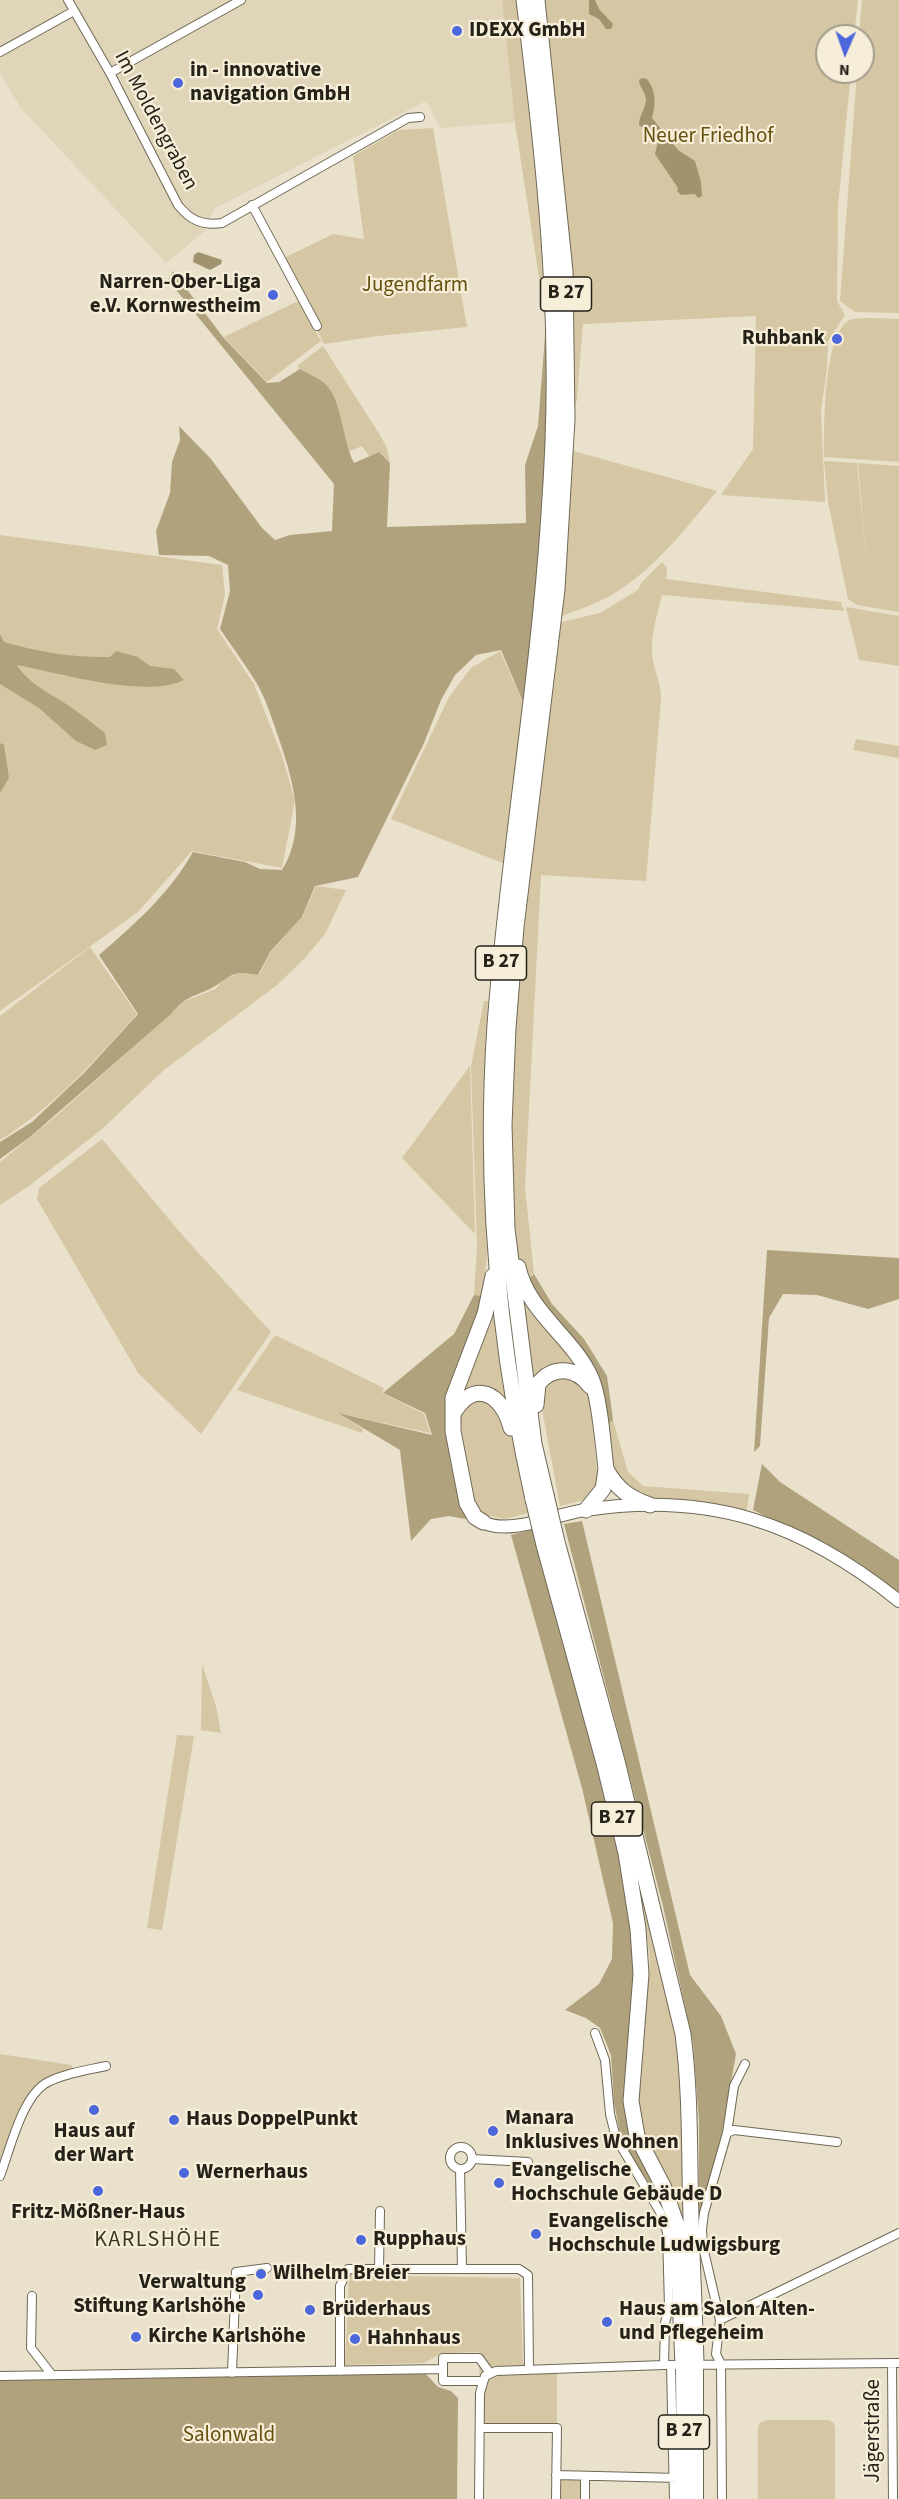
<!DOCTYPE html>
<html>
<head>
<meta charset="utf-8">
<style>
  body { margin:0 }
  #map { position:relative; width:899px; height:2499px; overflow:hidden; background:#e9e1cb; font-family:"Source Sans 3",sans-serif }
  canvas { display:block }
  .north { position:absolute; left:815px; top:24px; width:60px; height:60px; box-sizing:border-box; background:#f6eed8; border:2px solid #a29c8c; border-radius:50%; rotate:182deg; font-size:16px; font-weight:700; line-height:24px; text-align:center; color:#25221a }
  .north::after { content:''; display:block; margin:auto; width:21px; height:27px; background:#4c66db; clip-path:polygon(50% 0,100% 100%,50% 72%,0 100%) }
</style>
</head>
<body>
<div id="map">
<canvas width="899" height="2499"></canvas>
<div class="north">N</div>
</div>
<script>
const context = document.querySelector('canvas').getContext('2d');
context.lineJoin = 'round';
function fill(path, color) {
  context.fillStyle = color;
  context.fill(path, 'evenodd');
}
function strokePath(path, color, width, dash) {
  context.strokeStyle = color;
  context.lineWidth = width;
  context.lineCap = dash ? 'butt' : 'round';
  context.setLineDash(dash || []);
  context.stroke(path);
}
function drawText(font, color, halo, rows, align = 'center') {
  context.font = font + ' "Source Sans 3",sans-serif';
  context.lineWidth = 4.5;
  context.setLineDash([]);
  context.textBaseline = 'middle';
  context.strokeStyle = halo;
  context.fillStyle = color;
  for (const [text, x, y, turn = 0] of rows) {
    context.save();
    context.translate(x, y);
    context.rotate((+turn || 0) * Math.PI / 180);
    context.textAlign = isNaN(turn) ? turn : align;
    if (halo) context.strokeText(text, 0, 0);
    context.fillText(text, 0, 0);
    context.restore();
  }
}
fill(new Path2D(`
  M0,0H502L515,122L441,128L426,101L215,208L204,232L166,263L21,108L0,74Z`), '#e0d5b9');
fill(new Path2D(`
  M502,0H524L544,174L546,323L515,123Z
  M537,0H858L854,36H827V72H851L838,206L837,301L845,315L828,341L827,368L821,411L825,502L721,495L753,449L756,316L583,324L577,399L566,446Z
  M862,0H899V313L855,312L840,301L857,72H863V36H859Z
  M433,128L467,327L378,336L324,344L282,259L333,234L364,239L353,156L399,130Z
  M300,300L321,341L267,382L224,337Z
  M899,319V462L824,457C824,429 823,337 848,321C856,316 888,319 899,319Z
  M323,346L380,435L387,448L390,463L379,452L369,456L362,446L348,452L337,407L297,366Z
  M570,450L717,491C689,525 660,562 624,587C605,601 583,608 562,616Z
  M824,461L857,463L867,568L858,463L899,466V612L857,605L848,599L828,502Z
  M0,535L222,565L225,595L217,629L254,684L282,756L295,800L282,868L192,851L138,912L0,1011Z
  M662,562L667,568L666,579L841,602L844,611L662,595C658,613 651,632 652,651C652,667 661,681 661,698L646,881L541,875L525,1187L534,1274L524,1284L507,1229L508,1028L553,624L600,613L638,590L642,582Z
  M846,607L899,616V666L859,660Z
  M500,651L529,716L509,816L505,864L391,819L449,697L471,668Z
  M856,739L899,746V758L853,750Z
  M316,886L346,890L325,934L304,959L277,985L164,1070L101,1130L29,1186L0,1205V1162L55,1117L185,1001L215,989L226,978L242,973L259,975L270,953L303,916Z
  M90,947L137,1014C95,1060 54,1107 0,1140V1016Z
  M484,1001H488L483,1099L487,1255L483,1296L474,1295L477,1247L471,1066Z
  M470,1066L475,1234L402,1158Z
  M102,1139L184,1237L271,1332L201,1434L138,1373L37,1199L39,1188Z
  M518,1285L577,1365C559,1362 548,1363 536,1378L528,1360Z
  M491,1313L498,1329L507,1397C491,1386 478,1384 459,1390Z
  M275,1335L384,1388L382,1393L424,1414L430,1433L338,1413L363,1429L362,1433L237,1390Z
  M563,1374L580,1381L590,1398L598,1483L584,1500L560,1506L541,1404L547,1380Z
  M488,1400L503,1413L514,1445L529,1513L505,1519L480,1514L471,1496L459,1417L466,1402Z
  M613,1420L628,1472L643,1486L749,1494L746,1516L650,1505L611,1478L600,1431Z
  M202,1664L216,1706L221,1733L201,1730Z
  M177,1735L194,1736L162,1930L147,1928Z
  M638,1866L666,1985L682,2080L686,2231L668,2179L642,2133L638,2098L650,1961Z
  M0,2054L71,2065L76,2071C65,2074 49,2076 40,2083C17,2099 10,2136 0,2161Z
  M349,2275L520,2278L523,2362L529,2370L557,2369V2428H480L479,2352L442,2353L424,2363L345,2365Z
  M766,2420H828L833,2422L835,2427V2499H758V2428L760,2423Z
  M561,2480H580V2499H561Z`), '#d5c7a4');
fill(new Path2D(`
  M173,271L223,337L267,383L279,382L300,369C308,374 322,379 328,387C342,404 343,442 354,463L379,452L390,463L387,527L526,523L525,465L538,426L546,323L554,423L529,716L501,650L476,655L455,675L441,700L424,743L358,877L315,886L302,917L270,952L258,975C228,970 233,977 210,989C190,998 187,996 171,1014L30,1137L0,1159V1142L32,1122L84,1073L138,1014L99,955C135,924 169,894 193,852L245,862L260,869L282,870C307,830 294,783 280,742C273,722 267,701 256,682C245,664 232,647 220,629L230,591L228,565L209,556L159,555L156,531L170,493L172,462L180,440L179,426L211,459L262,528L275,540L290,535L332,531L334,484L168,280Z
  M0,634L4,642C38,652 74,658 110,657L116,651L138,657L150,666L174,669L184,680C145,699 60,673 17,665C29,684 48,692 66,704C79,712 92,723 105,733L107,745L95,750L76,741L39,708L0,684Z
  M0,743L4,745L9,778L0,793Z
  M767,1250L899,1258V1299L868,1309L817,1295L783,1294L769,1318L760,1446L754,1452Z
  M534,1274L552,1304L584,1339L607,1376L613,1420L600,1431L595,1393L524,1284Z
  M474,1295L483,1296L477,1321L450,1387L471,1520L449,1516L431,1519L411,1541L400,1450L338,1413L432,1435L425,1413L383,1393L454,1334Z
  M762,1464L780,1482L899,1560V1595L859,1563L753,1510Z
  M582,1521L690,1975L721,2016L736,2054L722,2133L699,2218V2121L693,2043L663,1906L564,1524Z
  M535,1529L614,1821L632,1922L634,1959L624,2102L669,2213L622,2143L614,2103L611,2055L600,2028L586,2018L565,2010L599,1984L612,1959L613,1923L582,1788L511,1535Z
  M424,2372L438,2387L451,2391L458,2398L457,2499H0V2378Z`), '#b0a27d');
fill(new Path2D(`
  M589,0H595L599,9L613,24L611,29H606L599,19L589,14Z
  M642,78L647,79C656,90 656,104 652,118L678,150L695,161L701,182L702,196L698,198L695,194L681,195L677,191L678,188L655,154L660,133L655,129H644L639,125C639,115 646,108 646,99C645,91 639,87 639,80Z
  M198,252L222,260L221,264L210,270L193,262L194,255Z`), '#a0936e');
const street = new Path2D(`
  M68,0L110,73L178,205C190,220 202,226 222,223L408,118L420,117
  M0,52L74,11
  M110,73L241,0
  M252,205L317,326
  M595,2033L605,2060L610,2114L616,2138L660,2212L667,2232L669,2307L665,2323L664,2365
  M727,2133L734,2130L837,2142
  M450 2158a11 11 0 1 1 22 0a11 11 0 1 1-22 0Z
  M472,2159L528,2162
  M460,2169L462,2269
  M0,2176C10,2150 22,2095 48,2082C65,2073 88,2070 106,2066
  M379,2269L380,2211
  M32,2296L31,2348L52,2375
  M720,2320L899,2233
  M892,2363L893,2499
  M671,2365L674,2499
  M340,2371V2286L348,2269H519L528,2275L529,2370
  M232,2373L236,2272L267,2268
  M0,2376L443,2369
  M482,2381H443V2358H479L490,2373
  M480,2428H557L556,2499
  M556,2475L679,2478
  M479,2499L480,2393L485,2376L496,2371L664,2365L899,2363
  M585,2499V2476
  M722,2499L721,2364L716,2354L720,2320L703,2247L702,2229L704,2213L727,2133L734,2086L745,2064`);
const secondary = new Path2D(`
  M483,1522C509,1536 556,1514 585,1510C710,1491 802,1523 899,1601`);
const primary = new Path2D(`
  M683,2365L684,2499
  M696,2365V2499`);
const highway = new Path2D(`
  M524,0C535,90 546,180 551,271C556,352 555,433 549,513C538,685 508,854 495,1025C484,1184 498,1344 533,1499
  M537,0L565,271L567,419L557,589L516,927L508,1028L504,1125L507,1229L534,1444L546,1495
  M518,1267C528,1313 573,1337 591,1378C600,1398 603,1445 606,1469C616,1488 629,1498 650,1505
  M536,1405L538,1384C553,1365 576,1367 590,1386
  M453,1414C474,1378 502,1393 511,1428
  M586,1510L603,1489L606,1469
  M483,1522L475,1517L467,1503L453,1431V1398L485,1314L493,1276
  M557,1542L617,1761L683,2034C691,2096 689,2156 691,2218C692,2267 695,2316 696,2365
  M544,1545L604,1763L626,1853L638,1929L641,1974L631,2101L637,2136L664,2188L677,2226L683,2365`);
strokePath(street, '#6f6855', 10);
strokePath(secondary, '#6f6855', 14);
strokePath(primary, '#6f6855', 16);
strokePath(highway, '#6f6855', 17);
strokePath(street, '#fff', 8);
strokePath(secondary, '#fff', 12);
strokePath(primary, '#fff', 14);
strokePath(highway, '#fff', 15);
const highwayBridge = new Path2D(`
  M546,1495L557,1542
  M533,1499L544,1545`);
strokePath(highwayBridge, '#6f6855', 17, []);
strokePath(highwayBridge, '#fff', 15);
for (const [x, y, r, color] of [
  [457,31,6,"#4c66db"],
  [178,83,6,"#4c66db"],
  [273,295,6,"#4c66db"],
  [837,339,6,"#4c66db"],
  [94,2110,6,"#4c66db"],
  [174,2120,6,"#4c66db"],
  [493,2131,6,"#4c66db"],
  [184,2173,6,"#4c66db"],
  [499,2183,6,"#4c66db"],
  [98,2191,6,"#4c66db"],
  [536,2234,6,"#4c66db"],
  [361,2240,6,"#4c66db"],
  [261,2274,6,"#4c66db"],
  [258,2295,6,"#4c66db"],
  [310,2310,6,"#4c66db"],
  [607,2322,6,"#4c66db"],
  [136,2337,6,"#4c66db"],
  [355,2339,6,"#4c66db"]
]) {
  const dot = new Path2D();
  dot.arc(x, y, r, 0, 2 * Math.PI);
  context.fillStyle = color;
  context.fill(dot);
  strokePath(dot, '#f6eed8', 2);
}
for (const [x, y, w] of [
  [566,294,51],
  [501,963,51],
  [617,1819,51],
  [684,2432,51]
]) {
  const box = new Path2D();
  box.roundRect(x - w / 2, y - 17, w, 34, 4.5);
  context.fillStyle = '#f6eed8';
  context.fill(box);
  strokePath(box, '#25221a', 1.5);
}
drawText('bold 20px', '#25221a', null, [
  ["B 27",566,294],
  ["B 27",501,963],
  ["B 27",617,1819],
  ["B 27",684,2432]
]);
drawText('bold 21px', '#25221a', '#f6eed8', [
  ["IDEXX GmbH",469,31],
  ["in - innovative",190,71],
  ["navigation GmbH",190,95],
  ["Narren-Ober-Liga",261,283,"right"],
  ["e.V. Kornwestheim",261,307,"right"],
  ["Ruhbank",825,339,"right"],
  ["Manara",505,2119],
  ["Inklusives Wohnen",505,2143],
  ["Haus DoppelPunkt",186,2120],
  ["Haus auf",94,2132,"center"],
  ["der Wart",94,2156,"center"],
  ["Evangelische",511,2171],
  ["Hochschule Gebäude D",511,2195],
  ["Wernerhaus",196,2173],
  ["Fritz-Mößner-Haus",98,2213,"center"],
  ["Evangelische",548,2222],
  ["Hochschule Ludwigsburg",548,2246],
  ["Rupphaus",373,2240],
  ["Wilhelm Breier",273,2274],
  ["Verwaltung",246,2283,"right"],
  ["Stiftung Karlshöhe",246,2307,"right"],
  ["Brüderhaus",322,2310],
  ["Haus am Salon Alten-",619,2310],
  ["und Pflegeheim",619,2334],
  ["Kirche Karlshöhe",148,2337],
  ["Hahnhaus",367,2339]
], 'left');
drawText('21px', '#25221a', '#f6eed8', [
  ["Im Moldengraben",155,121,62],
  ["Jägerstraße",874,2431,-90]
]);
drawText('21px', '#65500f', '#f6eed8', [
  ["Neuer Friedhof",708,137],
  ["Jugendfarm",415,286],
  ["Salonwald",229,2436]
]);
context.letterSpacing = '1.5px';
drawText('22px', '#3d3625', '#f6eed8', [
  ["KARLSHÖHE",158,2241]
]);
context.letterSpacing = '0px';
</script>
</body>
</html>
